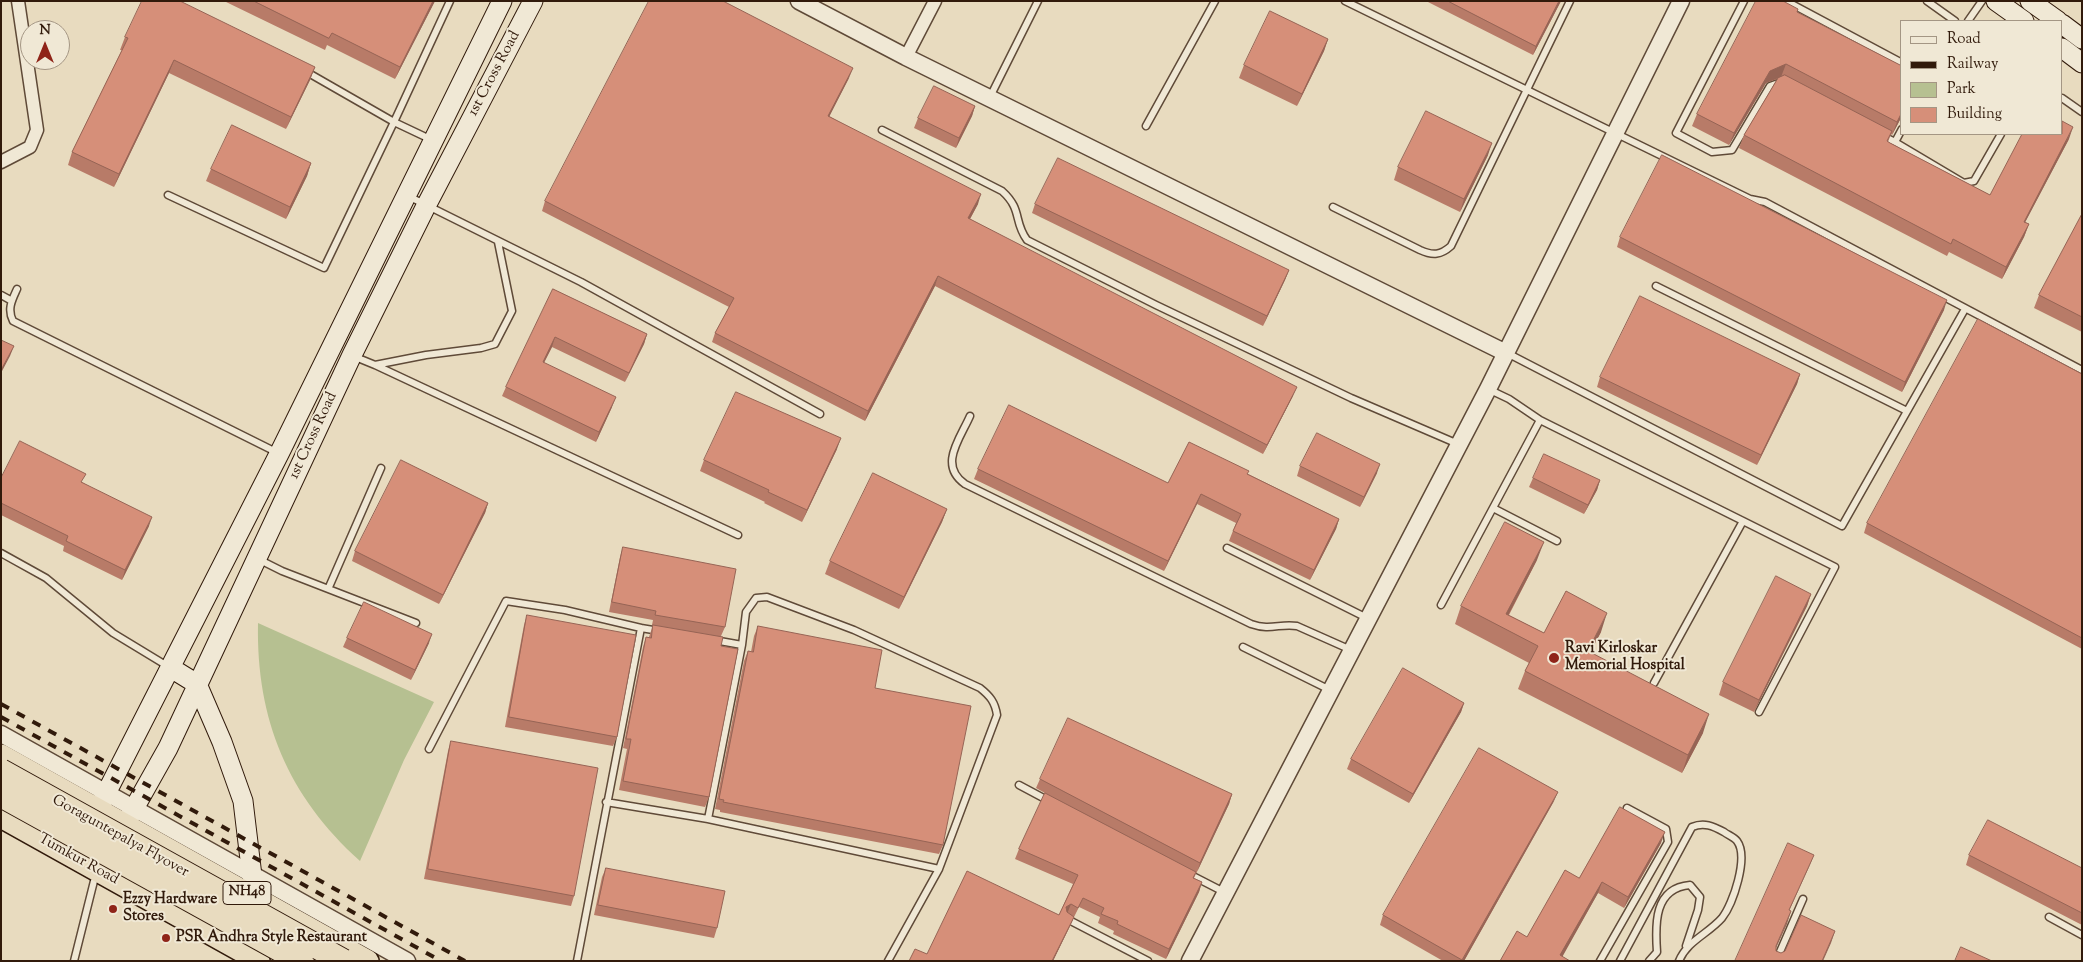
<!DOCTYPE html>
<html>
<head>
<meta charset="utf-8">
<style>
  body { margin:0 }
  #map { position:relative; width:2083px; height:962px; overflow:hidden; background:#e8dbbf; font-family:"Sorts Mill Goudy",serif }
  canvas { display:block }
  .frame { position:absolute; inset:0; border:2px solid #311a0b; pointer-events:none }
  .legend { position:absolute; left:1900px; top:20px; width:162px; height:115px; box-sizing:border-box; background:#f0e8d5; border:1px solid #a49684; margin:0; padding:6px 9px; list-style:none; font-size:15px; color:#311a0b }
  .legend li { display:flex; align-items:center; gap:10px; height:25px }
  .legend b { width:25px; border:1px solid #a49684 }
  .north { position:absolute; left:20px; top:20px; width:50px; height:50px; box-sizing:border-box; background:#f0e8d5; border:1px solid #a49684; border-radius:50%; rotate:0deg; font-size:14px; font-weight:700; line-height:20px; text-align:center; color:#311a0b }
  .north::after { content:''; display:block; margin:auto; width:18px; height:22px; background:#8f2418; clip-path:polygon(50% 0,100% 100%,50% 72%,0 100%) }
</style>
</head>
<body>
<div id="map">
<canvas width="2083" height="962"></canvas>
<div class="frame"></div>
<ul class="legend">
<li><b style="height:6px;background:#f0e8d5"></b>Road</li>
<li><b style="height:6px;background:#311a0b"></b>Railway</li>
<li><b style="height:14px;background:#b6c091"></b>Park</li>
<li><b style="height:14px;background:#d68f79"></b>Building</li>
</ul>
<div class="north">N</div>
</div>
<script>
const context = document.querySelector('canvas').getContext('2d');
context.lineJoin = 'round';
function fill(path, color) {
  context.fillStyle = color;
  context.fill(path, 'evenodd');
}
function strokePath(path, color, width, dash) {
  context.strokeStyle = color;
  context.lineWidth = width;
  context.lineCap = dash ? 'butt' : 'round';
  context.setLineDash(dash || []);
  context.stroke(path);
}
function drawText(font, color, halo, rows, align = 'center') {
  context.font = font + ' "Sorts Mill Goudy",serif';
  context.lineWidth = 4;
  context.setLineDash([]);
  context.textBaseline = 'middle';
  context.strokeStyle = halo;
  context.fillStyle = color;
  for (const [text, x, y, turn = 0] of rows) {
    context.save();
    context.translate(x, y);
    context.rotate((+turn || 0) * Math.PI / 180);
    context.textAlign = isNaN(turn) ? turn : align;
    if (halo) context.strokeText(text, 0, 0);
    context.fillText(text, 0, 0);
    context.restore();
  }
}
fill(new Path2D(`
  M258,623L434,702L404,760L360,861C288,796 256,720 258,623Z`), '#b6c091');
const service = new Path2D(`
  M1345,1L1750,199L1765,202L2082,370
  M1744,1L1676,133L1712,152L1732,150L1770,86L1781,82
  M1786,1L1902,63
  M1927,1L1955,21
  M1968,21L1982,1
  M990,97L1038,1
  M2062,98L2082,112
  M1146,126L1215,1
  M882,130L1002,191C1023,210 1013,221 1027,240L1156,305L1351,398L1458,444
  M1883,136L1895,142L1902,129
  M432,140L394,122L450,1
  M1895,142L1964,183L1974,181L2001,134
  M168,195L324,268L394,122L305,71
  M408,196L581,282L820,414
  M1333,207L1420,250C1433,256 1441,255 1451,246L1570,1
  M1656,286L1907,411
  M17,289C12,300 7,309 13,321L278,453
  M1,295L12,301
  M1507,353L1842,526L1965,309
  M353,356L375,365L426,355L481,348L495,344L512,311L498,242
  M375,365L738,535
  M970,416C960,439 938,465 965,484L1251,624C1271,631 1280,623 1297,626L1351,650
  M1540,420L1743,521L1654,683
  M1493,508L1557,541
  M1743,521L1835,567L1759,712
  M1227,548L1367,618
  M1,553L46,578L113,633L169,667
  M258,559L282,571L416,623
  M329,587L381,468
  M1441,605L1540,420L1509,399L1488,389
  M641,628L659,631
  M714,640L742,645L746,612L756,598L767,597L854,630L980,688C990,696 995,702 997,715L939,869
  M1243,647L1330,690
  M429,749L506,601L565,610L641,628L577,961
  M1019,785L1049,801
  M606,802L708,819L939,869L888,961
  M708,819L742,645
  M1187,873L1224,892
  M2049,917L2082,935
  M1067,919L1148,961
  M74,961L94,881
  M1600,961L1668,842L1666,829L1627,808
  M1620,961L1692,827C1704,822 1713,826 1724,832C1728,835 1734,837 1737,841C1749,857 1733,904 1722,918C1708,934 1687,941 1679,961
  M1649,961L1657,952C1655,924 1654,888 1690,885L1700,897L1698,910L1686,946
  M1776,961L1803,899`);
const minor = new Path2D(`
  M906,57L935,1
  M1,162L30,147L37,130L18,1`);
const tertiary = new Path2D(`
  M799,1L906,57L1506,353
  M1,734L407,961
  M1190,961L1488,389L1681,1`);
const secondary = new Path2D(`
  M1996,1L2024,21
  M2030,1L2058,21
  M2062,24L2082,39
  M2062,48L2082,63
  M171,668L197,684L222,742L243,801L252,876
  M91,823L279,454L502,1
  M118,837L168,748L352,355L426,206L533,1`);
const trunk = new Path2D(`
  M1,755L368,961
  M1,817L259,961`);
strokePath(service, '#5f4a38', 9);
strokePath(minor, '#5f4a38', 15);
strokePath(tertiary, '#5f4a38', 19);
strokePath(secondary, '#311a0b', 21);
strokePath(trunk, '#311a0b', 24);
strokePath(service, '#f0e8d5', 6);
strokePath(minor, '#f0e8d5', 12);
strokePath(tertiary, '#f0e8d5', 16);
strokePath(secondary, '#f0e8d5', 19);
strokePath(trunk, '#e8dbbf', 21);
strokePath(new Path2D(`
  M1,704L465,961
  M1,717L441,961`), '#311a0b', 4, [9, 9]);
const motorwayBridge = new Path2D(`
  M1,771L343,961
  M1,795L301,961`);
strokePath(motorwayBridge, '#311a0b', 26, []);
strokePath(motorwayBridge, '#e8dbbf', 24);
fill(new Path2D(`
  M224,1H435L395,79L327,45L325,50Z
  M1426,1H1561L1533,55Z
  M1797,12L1902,116L1892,135L1891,134L1888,142L1990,195L2069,139L2025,222L2029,224L2024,237L2002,279L1949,252L1947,256L1739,148L1744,135L1777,79L1766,83L1729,145L1692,126L1697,114Z
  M125,37L315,67L310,80L286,129L169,73L114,187L68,165L72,152L122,50H120Z
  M1328,39L1324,51L1297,106L1239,78L1244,65Z
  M849,78L829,116L978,204L970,219L1293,396L1263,454L935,286L865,421L712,342L715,333L729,307L542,211L545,201Z
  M975,106L972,116L956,148L914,128L918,118Z
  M1488,155L1460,212L1394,180L1398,167Z
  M311,163L307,176L286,219L206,181L211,169Z
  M1035,204L1289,270L1285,280L1263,326L1032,213Z
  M2082,214V332L2034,308L2039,295Z
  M1620,237L1944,310L1902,392L1617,247Z
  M553,289L647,334L644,344L625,382L552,347L544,363L612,407L596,442L502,396L506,387Z
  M1800,374L1797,384L1757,465L1597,387L1600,377Z
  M2082,374V649L1864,533L1867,523Z
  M837,449L802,522L764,503L765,502L700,471L704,460Z
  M1300,466L1377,473L1360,507L1297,476Z
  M978,469L1168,483L1248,474L1339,519L1336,529L1310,580L1229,541L1236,523L1197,504L1164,571L974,479Z
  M1,478L82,482L149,526L122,580L63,551L64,546L1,515Z
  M1533,478L1600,480L1597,490L1584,514L1529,487Z
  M488,503L485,513L439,604L352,561L355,551Z
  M947,509L942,522L899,609L825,574L830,561Z
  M623,547L725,627L721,636L709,797L705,807L619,790L627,749L623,748L643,647L646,637H649L653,625H652L653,620L609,612L620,557Z
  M1537,560L1509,615L1544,633L1601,632L1590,653L1703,733L1682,773L1518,689L1525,671L1529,663L1455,624L1461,606Z
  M1811,594L1807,606L1754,712L1719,695L1723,682Z
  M527,615L617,737L613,746L505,727L524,625Z
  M758,626L875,688L943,845L939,854L720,812V810L715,809L744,661L748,651L751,652L754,636Z
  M347,638L429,643L411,680L343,647Z
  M1464,703L1461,712L1409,803L1347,769L1351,759Z
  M451,741L574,896L571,906L424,879L448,751Z
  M1040,779L1232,794L1229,804L1194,878L1202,882L1199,892L1166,959L1113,934L1114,931L1098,923L1100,917L1079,907L1074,917L1070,926L1053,961H909L927,954L1059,915L1073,884L1015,859L1019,849L1045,793L1036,788Z
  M1554,801L1464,961H1443L1380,925L1383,915Z
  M1661,843L1624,908L1598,893L1562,956L1527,937L1579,878Z
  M1969,855L2082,868V925L1966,865Z
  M606,868L717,928L714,938L594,915L602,877Z`), '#b87b68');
fill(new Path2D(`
  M433,1H435L395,79L400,67Z
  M1559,1H1561L1533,55L1536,46Z
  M1328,39L1324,51L1297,106L1302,94Z
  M174,60L169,73L114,187L119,174Z
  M1786,64L1781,77L1766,83L1729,145L1734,133L1770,71Z
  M315,67L310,80L286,129L291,117Z
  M853,68L849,78L825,125L828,116Z
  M975,106L972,116L956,148L959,138Z
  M1902,112V116L1892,135L1897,122Z
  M2073,127L2069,139L2019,234L2024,222Z
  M1492,143L1488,155L1460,212L1464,199Z
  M311,163L307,176L286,219L290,207Z
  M981,194L978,204L965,228L968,218Z
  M2029,224L2024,237L2002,279L2006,267Z
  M1289,270L1285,280L1263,326L1267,316Z
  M938,276L935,286L865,421L868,411Z
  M1947,300L1944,310L1902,392L1905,382Z
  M647,334L644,344L625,382L629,373Z
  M555,337L552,347L539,372L543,362Z
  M14,346L10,356L1,373V370Z
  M1800,374L1797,384L1757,465L1761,455Z
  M1297,387L1293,396L1263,454L1267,445Z
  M616,397L612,407L596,442L599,432Z
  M841,438L837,449L802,522L807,510Z
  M1380,464L1377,473L1360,507L1364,497Z
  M1600,480L1597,490L1584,514L1588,505Z
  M1201,494L1197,504L1164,571L1168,561Z
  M488,503L485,513L439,604L443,595Z
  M947,509L942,522L899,609L904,597Z
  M152,517L149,526L122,580L125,570Z
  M1339,519L1336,529L1310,580L1314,570Z
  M1544,542L1537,560L1502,627L1506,614Z
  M1811,594L1807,606L1754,712L1759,700Z
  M1607,613L1601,632L1581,670L1588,651Z
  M432,634L429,643L411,680L415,670Z
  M1464,703L1461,712L1409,803L1413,794Z
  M1709,714L1703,733L1682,773L1688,755Z
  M1558,792L1554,801L1464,961H1462Z
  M1232,794L1229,804L1197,872L1200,863Z
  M1665,832L1661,843L1624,908L1628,897Z
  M1814,855L1809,867L1784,922L1789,910Z
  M1202,882L1199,892L1166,959L1169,949Z
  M1602,882L1598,893L1560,961V955Z
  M1071,904L1067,914L1063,916L1066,907Z
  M1791,911L1787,924L1771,959L1776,946Z
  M1074,917L1070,926L1053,961H1052Z
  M1835,931L1831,943L1823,961H1822Z`), '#966455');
const building = new Path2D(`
  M142,1H180L315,67L291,117L174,60L119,174L72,152L128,38L125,37Z
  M254,1H433L400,67L332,33L329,38Z
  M649,1H723L853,68L828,116L981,194L968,218L1297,387L1267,445L938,276L868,411L715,333L734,298L545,201Z
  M1448,1H1559L1536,46Z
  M1756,1H1783L1798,9L1797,12L1902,66V112L1897,122L1786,64L1770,71L1734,133L1697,114Z
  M1270,11L1328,39L1302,94L1244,65Z
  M1785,75L1892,131L1887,141L1890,143L1990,195L2022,134H2062V121L2073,127L2024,222L2029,224L2006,267L1953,239L1951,244L1744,135L1778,78Z
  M934,86L975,106L959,138L918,118Z
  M1426,111L1492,143L1464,199L1398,167Z
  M232,125L311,163L290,207L211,169Z
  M1662,155L1947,300L1905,382L1620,237Z
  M1058,158L1289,270L1267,316L1035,204Z
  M2082,214V317L2039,295Z
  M553,289L647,334L629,373L555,337L543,362L616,397L599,432L506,387Z
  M1640,296L1800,374L1761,455L1600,377Z
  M1978,319L2082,374V638L1867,523Z
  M1,340L14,346L1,370Z
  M736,392L841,438L807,510L768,492L769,490L704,460Z
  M1009,405L1168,483L1189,442L1249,471L1247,474L1339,519L1314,570L1233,531L1241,514L1201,494L1168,561L978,469Z
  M1317,433L1380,464L1364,497L1300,466Z
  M20,441L86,474L81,482L152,517L125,570L66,541L68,536L1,503V478Z
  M1544,454L1600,480L1588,505L1533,478Z
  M401,460L488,503L443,595L355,551Z
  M873,473L947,509L904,597L830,561Z
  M1505,522L1544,542L1506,614L1544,633L1566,591L1607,613L1588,651L1709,714L1688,755L1525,671L1538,646L1461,606Z
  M623,547L736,569L725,627L655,615L656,611L612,602Z
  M1776,576L1811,594L1759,700L1723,682Z
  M364,602L432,634L415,670L347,638Z
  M527,615L636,635L617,737L509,717Z
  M653,625L723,637L721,646L738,649L709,797L623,781L631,739H626L646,637L651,638Z
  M758,626L882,650L875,688L971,706L943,845L723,802L724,800L719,799L748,651L753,652Z
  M1403,668L1464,703L1413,794L1351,759Z
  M1068,718L1232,794L1200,863L1040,779Z
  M451,741L598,768L574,896L428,869Z
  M1479,748L1558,792L1462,960L1383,915Z
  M1045,793L1196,872L1193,878L1202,882L1169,949L1117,924L1118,921L1101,914L1104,908L1083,898L1078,908L1071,904L1066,907L1067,912L1074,917L1052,961H909L915,949L927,954L967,871L1059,915L1078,875L1019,849Z
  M1620,807L1665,832L1628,897L1602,882L1560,955L1570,961H1500L1517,931L1527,937L1565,870L1579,878Z
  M1988,820L2082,868V913L1969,855Z
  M1788,843L1814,855L1789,910L1791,911L1776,946V951L1781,953L1785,951L1801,915L1835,931L1822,961H1735Z
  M606,868L725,891L717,928L598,905Z
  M1961,947L1992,961H1955Z`);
fill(building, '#d68f79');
strokePath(building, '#966455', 1);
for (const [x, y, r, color] of [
  [1554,658,6,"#8f2418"],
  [113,909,5,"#8f2418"],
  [166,938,5,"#8f2418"]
]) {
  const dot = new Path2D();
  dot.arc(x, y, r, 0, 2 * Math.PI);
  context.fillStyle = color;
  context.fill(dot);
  strokePath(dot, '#f0e8d5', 2);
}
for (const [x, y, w] of [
  [247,893,48]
]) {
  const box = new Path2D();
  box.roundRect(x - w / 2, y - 11.5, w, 23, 4);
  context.fillStyle = '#f0e8d5';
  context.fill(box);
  strokePath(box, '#311a0b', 1);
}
drawText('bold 14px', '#311a0b', null, [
  ["NH48",247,893]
]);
drawText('15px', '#311a0b', '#f0e8d5', [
  ["1st Cross Road",495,74,-62],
  ["1st Cross Road",314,436,-65],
  ["Goraguntepalya Flyover",120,837,29],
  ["Tumkur Road",78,860,29]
]);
drawText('bold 15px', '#311a0b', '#f0e8d5', [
  ["Ravi Kirloskar",1565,649],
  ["Memorial Hospital",1565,666],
  ["Ezzy Hardware",123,900],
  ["Stores",123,917],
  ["PSR Andhra Style Restaurant",176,938]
], 'left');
</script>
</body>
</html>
